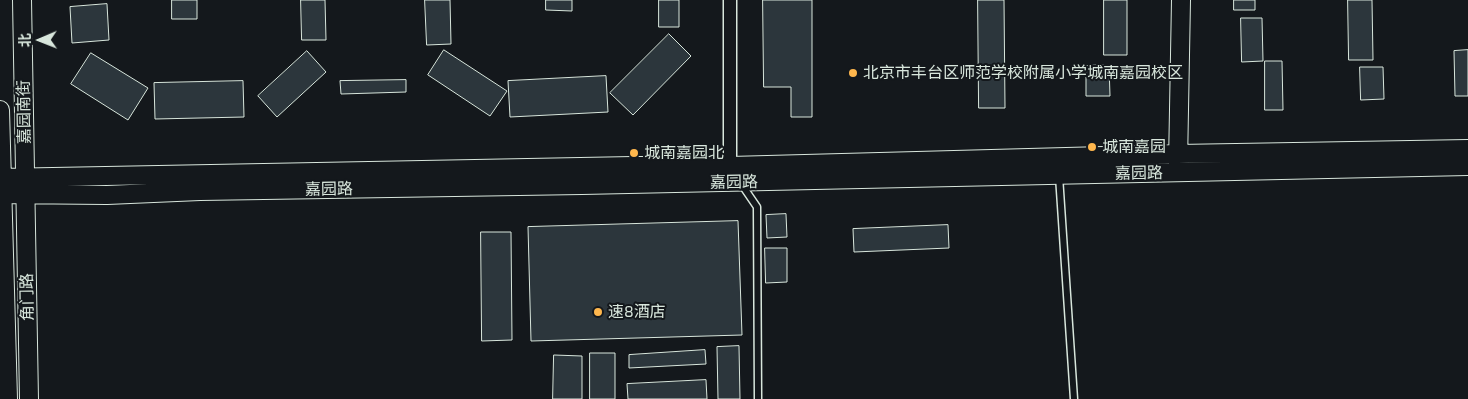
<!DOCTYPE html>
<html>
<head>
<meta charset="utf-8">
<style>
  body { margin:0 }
  #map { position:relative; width:1468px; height:399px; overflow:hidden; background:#14181c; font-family:"Exo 2","Noto Sans SC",sans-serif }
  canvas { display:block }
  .north { position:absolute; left:15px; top:15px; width:50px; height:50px; -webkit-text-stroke:4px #14181c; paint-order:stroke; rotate:269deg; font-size:14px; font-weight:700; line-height:20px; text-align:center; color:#d8e6dc }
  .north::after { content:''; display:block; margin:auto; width:18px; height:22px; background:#d8e6dc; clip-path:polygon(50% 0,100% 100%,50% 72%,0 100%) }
</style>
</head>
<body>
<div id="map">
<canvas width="1468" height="399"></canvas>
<div class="north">北</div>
</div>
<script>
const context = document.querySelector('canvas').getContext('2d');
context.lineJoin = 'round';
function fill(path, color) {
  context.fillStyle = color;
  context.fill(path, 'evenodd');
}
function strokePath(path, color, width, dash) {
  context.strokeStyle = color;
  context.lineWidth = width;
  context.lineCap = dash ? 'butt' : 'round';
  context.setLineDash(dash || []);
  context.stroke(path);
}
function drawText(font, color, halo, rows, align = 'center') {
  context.font = font + ' "Exo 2","Noto Sans SC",sans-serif';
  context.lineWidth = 4;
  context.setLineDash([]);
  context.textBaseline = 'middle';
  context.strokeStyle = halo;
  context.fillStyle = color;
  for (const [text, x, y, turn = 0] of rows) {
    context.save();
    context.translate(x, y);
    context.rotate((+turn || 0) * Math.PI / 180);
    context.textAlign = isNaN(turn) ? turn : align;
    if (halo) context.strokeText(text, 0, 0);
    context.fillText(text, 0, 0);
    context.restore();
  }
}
const building = new Path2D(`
  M172,0H197V19H172Z
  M301,0H325L326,40H302Z
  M425,0H450L451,44L427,45Z
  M546,0H572V11L546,10Z
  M659,0H679V27H659Z
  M763,0H812V117H791V87H764Z
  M978,0H1004L1005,108H979Z
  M1104,0H1127V55H1104Z
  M1234,0H1255V10H1234Z
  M1348,0H1372L1373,60H1349Z
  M107,4L109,40L72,43L70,7Z
  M1241,18H1262L1263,61L1242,62Z
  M669,34L691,56L633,115L610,93Z
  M444,50L507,91L490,116L428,75Z
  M1468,50V96H1455L1454,51Z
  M307,51L326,72L277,117L258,96Z
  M91,53L148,88L128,120L71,84Z
  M1265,61H1282L1283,110H1265Z
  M1109,65L1110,96H1086V66Z
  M1360,67H1383L1384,99L1361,100Z
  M606,76L608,112L510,117L508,81Z
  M406,80V92L341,94L340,81Z
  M243,81L244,117L155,119L154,83Z
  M786,214L787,237L767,238L766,215Z
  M738,221L742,335L531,341L528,227Z
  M948,225L949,248L854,252L853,229Z
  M481,232H511L512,340L482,341Z
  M765,248H787V282L766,283Z
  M739,346L740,399H718L717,347Z
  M705,350L706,364L629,368V355Z
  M590,353H615V399H590Z
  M554,355L582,356V399H553Z
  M706,380L707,399H628L627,384Z`);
fill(building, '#2c363c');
strokePath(building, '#d8e6dc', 1);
const lane = new Path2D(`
  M1059,176L1074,399
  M742,185L757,207L758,399`);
const street = new Path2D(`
  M730,0V166`);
const secondary = new Path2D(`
  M22,0L29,399
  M0,110L8,399
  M1178,164L1181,0
  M0,178L633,166H730L1178,154L1468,149
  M0,194L107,195L200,191L582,185L1468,166`);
strokePath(lane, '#d8e6dc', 9);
strokePath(street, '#d8e6dc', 15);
strokePath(secondary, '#d8e6dc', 20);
strokePath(lane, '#14181c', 6);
strokePath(street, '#14181c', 12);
strokePath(secondary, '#14181c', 18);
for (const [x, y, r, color] of [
  [853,73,5,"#ffb74d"],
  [1092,147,5,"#ffb74d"],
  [634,153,5,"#ffb74d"],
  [598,312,5,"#ffb74d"]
]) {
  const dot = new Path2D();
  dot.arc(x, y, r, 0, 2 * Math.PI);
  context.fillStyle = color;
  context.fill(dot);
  strokePath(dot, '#14181c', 2);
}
drawText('16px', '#d8e6dc', '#14181c', [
  ["北京市丰台区师范学校附属小学城南嘉园校区",863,73],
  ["城南嘉园",1102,147],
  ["城南嘉园北",644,153],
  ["速8酒店",608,312]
], 'left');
drawText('16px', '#d8e6dc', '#14181c', [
  ["嘉园南街",24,112,-91],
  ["嘉园路",1139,173,-1],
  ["嘉园路",734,182,-1],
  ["嘉园路",329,189,-1],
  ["角门路",27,297,-91]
]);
</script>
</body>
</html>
